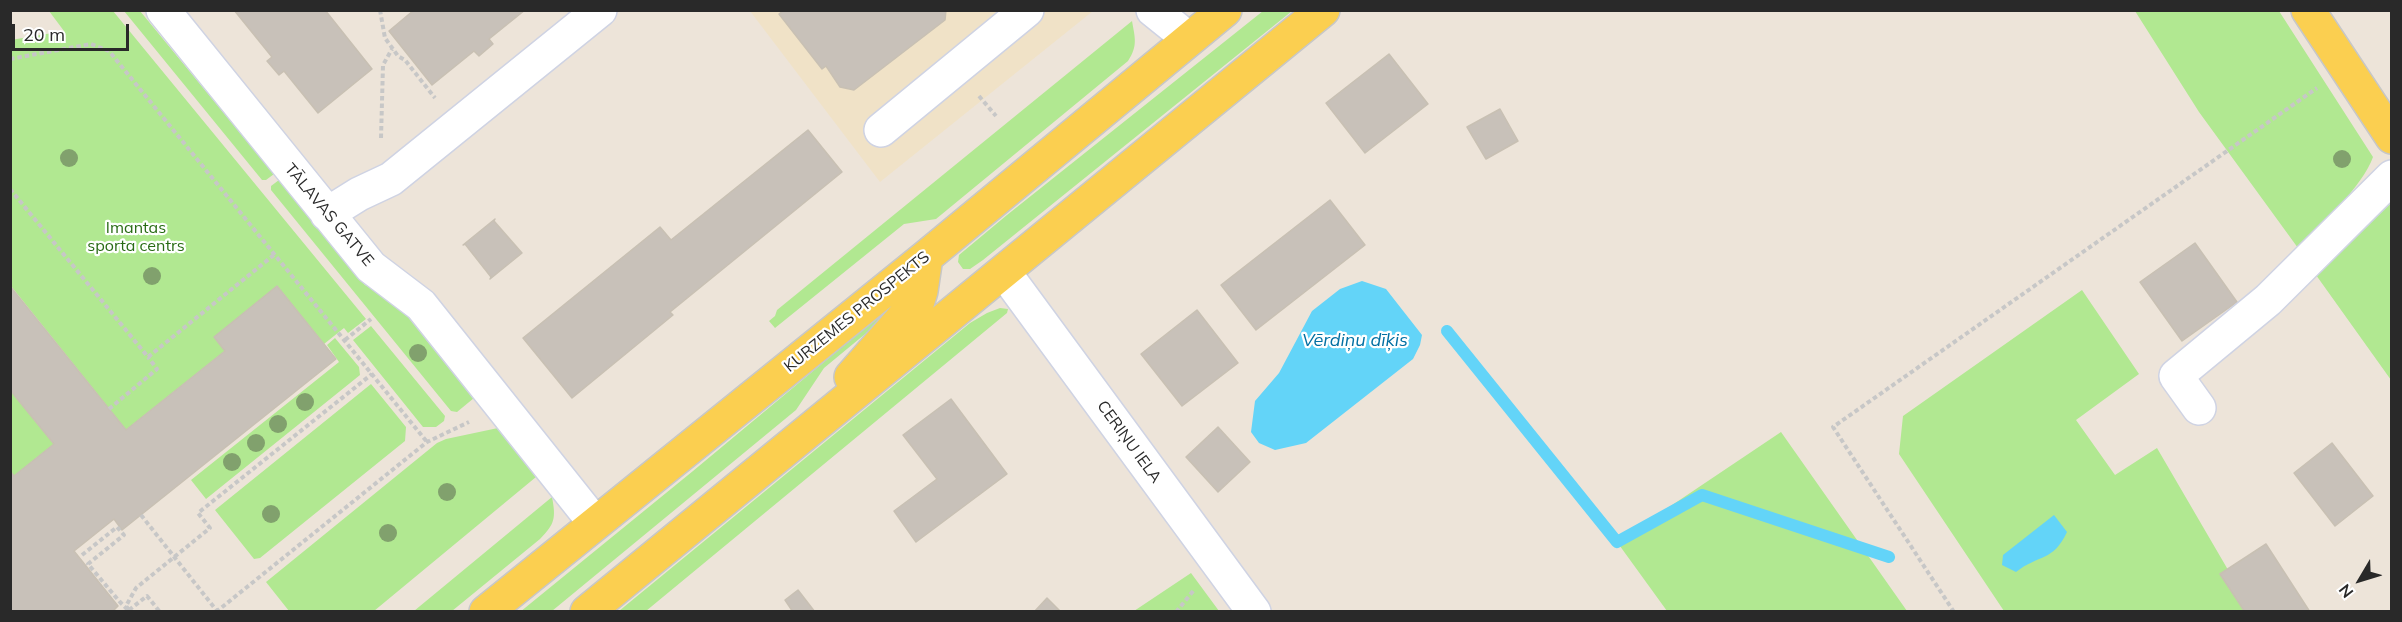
<!DOCTYPE html>
<html>
<head>
<meta charset="utf-8">
<style>
  body { margin:0 }
  #map { position:relative; width:2402px; height:622px; overflow:hidden; background:#ede4d9; font-family:Mulish,sans-serif }
  canvas { display:block }
  .frame { position:absolute; inset:0; border:12px solid #292929; pointer-events:none }
  .north { position:absolute; left:2330px; top:550px; width:60px; height:60px; -webkit-text-stroke:4px #fff; paint-order:stroke; rotate:232deg; font-size:16px; font-weight:700; line-height:24px; text-align:center; color:#292929 }
  .north::after { content:''; display:block; margin:auto; width:21px; height:27px; background:#292929; clip-path:polygon(50% 0,100% 100%,50% 72%,0 100%) }
  .scale { position:absolute; left:12px; top:24px; width:117px; height:27px; box-sizing:border-box; border:3px solid #292929; border-top:0; padding-left:8px; font-size:18px; line-height:21px; white-space:nowrap; color:#292929; -webkit-text-stroke:4px #fff; paint-order:stroke }
</style>
</head>
<body>
<div id="map">
<canvas width="2402" height="622"></canvas>
<div class="frame"></div>
<div class="north">N</div>
<div class="scale">20 m</div>
</div>
<script>
const context = document.querySelector('canvas').getContext('2d');
context.lineJoin = 'round';
function fill(path, color) {
  context.fillStyle = color;
  context.fill(path, 'evenodd');
}
function strokePath(path, color, width, dash) {
  context.strokeStyle = color;
  context.lineWidth = width;
  context.lineCap = dash ? 'butt' : 'round';
  context.setLineDash(dash || []);
  context.stroke(path);
}
function drawText(font, color, halo, rows, align = 'center') {
  context.font = font + ' Mulish,sans-serif';
  context.lineWidth = 4.5;
  context.setLineDash([]);
  context.textBaseline = 'middle';
  context.strokeStyle = halo;
  context.fillStyle = color;
  for (const [text, x, y, turn = 0] of rows) {
    context.save();
    context.translate(x, y);
    context.rotate((+turn || 0) * Math.PI / 180);
    context.textAlign = isNaN(turn) ? turn : align;
    if (halo) context.strokeText(text, 0, 0);
    context.fillText(text, 0, 0);
    context.restore();
  }
}
fill(new Path2D(`
  M750,11H1093L880,182Z`), '#f0e2c7');
fill(new Path2D(`
  M49,11H113L366,319L348,333L344,328L324,344L277,286L225,351L126,430L11,286V40L64,31Z
  M124,11H140L274,174L266,180H262Z
  M1263,11H1292L983,260L970,269H963L958,262L959,255L1007,215Z
  M2135,11H2279L2373,157C2363,186 2320,226 2298,248L2199,112Z
  M1132,21C1135,38 1138,46 1128,61L936,219L904,224L775,328L769,321L775,316L777,310Z
  M279,180L365,285L397,299L474,398L457,412L451,411L271,190V186Z
  M2391,201V380L2311,268Z
  M2082,290L2139,374L2076,420L2115,475L2157,448L2252,611H2004L1899,454L1903,416Z
  M902,297L899,306L824,368L796,410L552,611L520,612L693,471Z
  M1000,308L1008,309L1007,313L646,611H619L970,323L987,313Z
  M371,326L445,416L444,421L436,427H423L353,340Z
  M335,338L359,367L360,375L206,499L191,480L339,362L327,345Z
  M371,384L406,427L405,441L260,558L254,559L215,510Z
  M10,390L54,444L14,476L10,471Z
  M498,428L536,477L374,611H289L266,582L437,443L446,439Z
  M1781,432L1907,611H1667L1617,542Z
  M552,497C556,518 555,524 540,539L452,611H414Z
  M1191,573L1219,611H1134Z`), '#b1e891');
fill(new Path2D(`
  M1362,281L1386,289L1422,335L1420,345L1413,359L1306,443L1275,450L1259,443L1251,432L1255,401L1279,373L1312,311L1340,289Z
  M2054,515L2067,532C2053,562 2039,554 2016,572L2002,565L2003,555Z`), '#63d4f8');
strokePath(new Path2D(`
  M1447,331L1617,542L1702,495L1889,557`), '#63d4f8', 12);
const building = new Path2D(`
  M234,10H325L372,69L318,113L284,71L279,75L267,61L272,57Z
  M414,10H525L489,39L493,44L479,56L474,51L432,85L389,31Z
  M784,10H946L945,20L854,90L840,87L826,66L822,69L779,14Z
  M1389,54L1428,104L1365,153L1326,103Z
  M1500,109L1518,141L1486,159L1467,127Z
  M808,130L842,172L670,312L673,315L572,398L523,338L660,227L671,240Z
  M1330,200L1365,245L1256,330L1221,285Z
  M495,219L494,221L522,253L490,279L491,277L465,244L463,245Z
  M2195,243L2237,302L2182,341L2140,282Z
  M10,286L126,430L225,351L214,337L277,286L336,359L122,530L114,519L74,551L118,606L112,612H10V471L14,476L54,444L10,390Z
  M1197,310L1238,363L1182,406L1141,354Z
  M951,399L1007,474L916,542L894,511L937,479L903,435Z
  M1218,427L1250,462L1218,492L1186,457Z
  M2332,443L2373,496L2335,526L2294,473Z
  M2266,544L2310,612H2245L2220,574Z
  M798,590L815,612H793L785,600Z
  M1047,598L1061,612H1034Z`);
fill(building, '#c8c1b9');
strokePath(building, '#c8c0b3', 1.5);
const minor = new Path2D(`
  M163,10L371,267L421,305L594,522
  M1153,10L1189,39
  M881,130L1027,10
  M327,214L359,194L391,179L600,10
  M1004,272L1254,612
  M2199,408L2176,376L2268,300L2392,177`);
const major = new Path2D(`
  M2308,10L2392,137
  M851,377L918,301L921,291L926,257
  M486,612L926,257L1225,10
  M587,612L1323,10`);
strokePath(minor, '#cfd3e3', 36);
strokePath(major, '#c7c7c7', 36);
strokePath(new Path2D(`
  M380,10L385,38L398,56L405,60L435,98
  M10,59L91,44L109,51L427,442
  M979,96L996,116
  M381,138L383,65L392,49
  M10,189L148,357L275,254
  M345,340L371,319
  M109,409L157,369L148,357
  M141,515L217,611
  M82,555L117,527L124,535L88,564L120,602L127,609
  M129,610L126,606L136,588L210,528L198,513L372,374
  M129,610L147,596L160,612
  M216,612L427,442L469,422
  M1176,612L1194,590
  M1954,612L1833,427L2317,88`), '#c7c7c7', 4, [4.5, 3]);
strokePath(minor, '#fff', 33);
strokePath(major, '#fbcf50', 33);
context.fillStyle = '#81a16d';
for (const [x, y] of [
  [69,158],
  [2342,159],
  [152,276],
  [418,353],
  [305,402],
  [278,424],
  [256,443],
  [232,462],
  [447,492],
  [271,514],
  [388,533]
]) {
  context.beginPath();
  context.arc(x, y, 9, 0, 2 * Math.PI);
  context.fill();
}
drawText('16px', '#292929', '#fff', [
  ["TĀLAVAS GATVE",329,215,50],
  ["KURZEMES PROSPEKTS",857,312,-39],
  ["CERIŅU IELA",1129,442,54]
]);
drawText('16px', '#286b14', '#fff', [
  ["Imantas",136,228],
  ["sporta centrs",136,246]
]);
drawText('italic 18px', '#0370a3', '#fff', [
  ["Vērdiņu dīķis",1355,341]
]);
</script>
</body>
</html>
